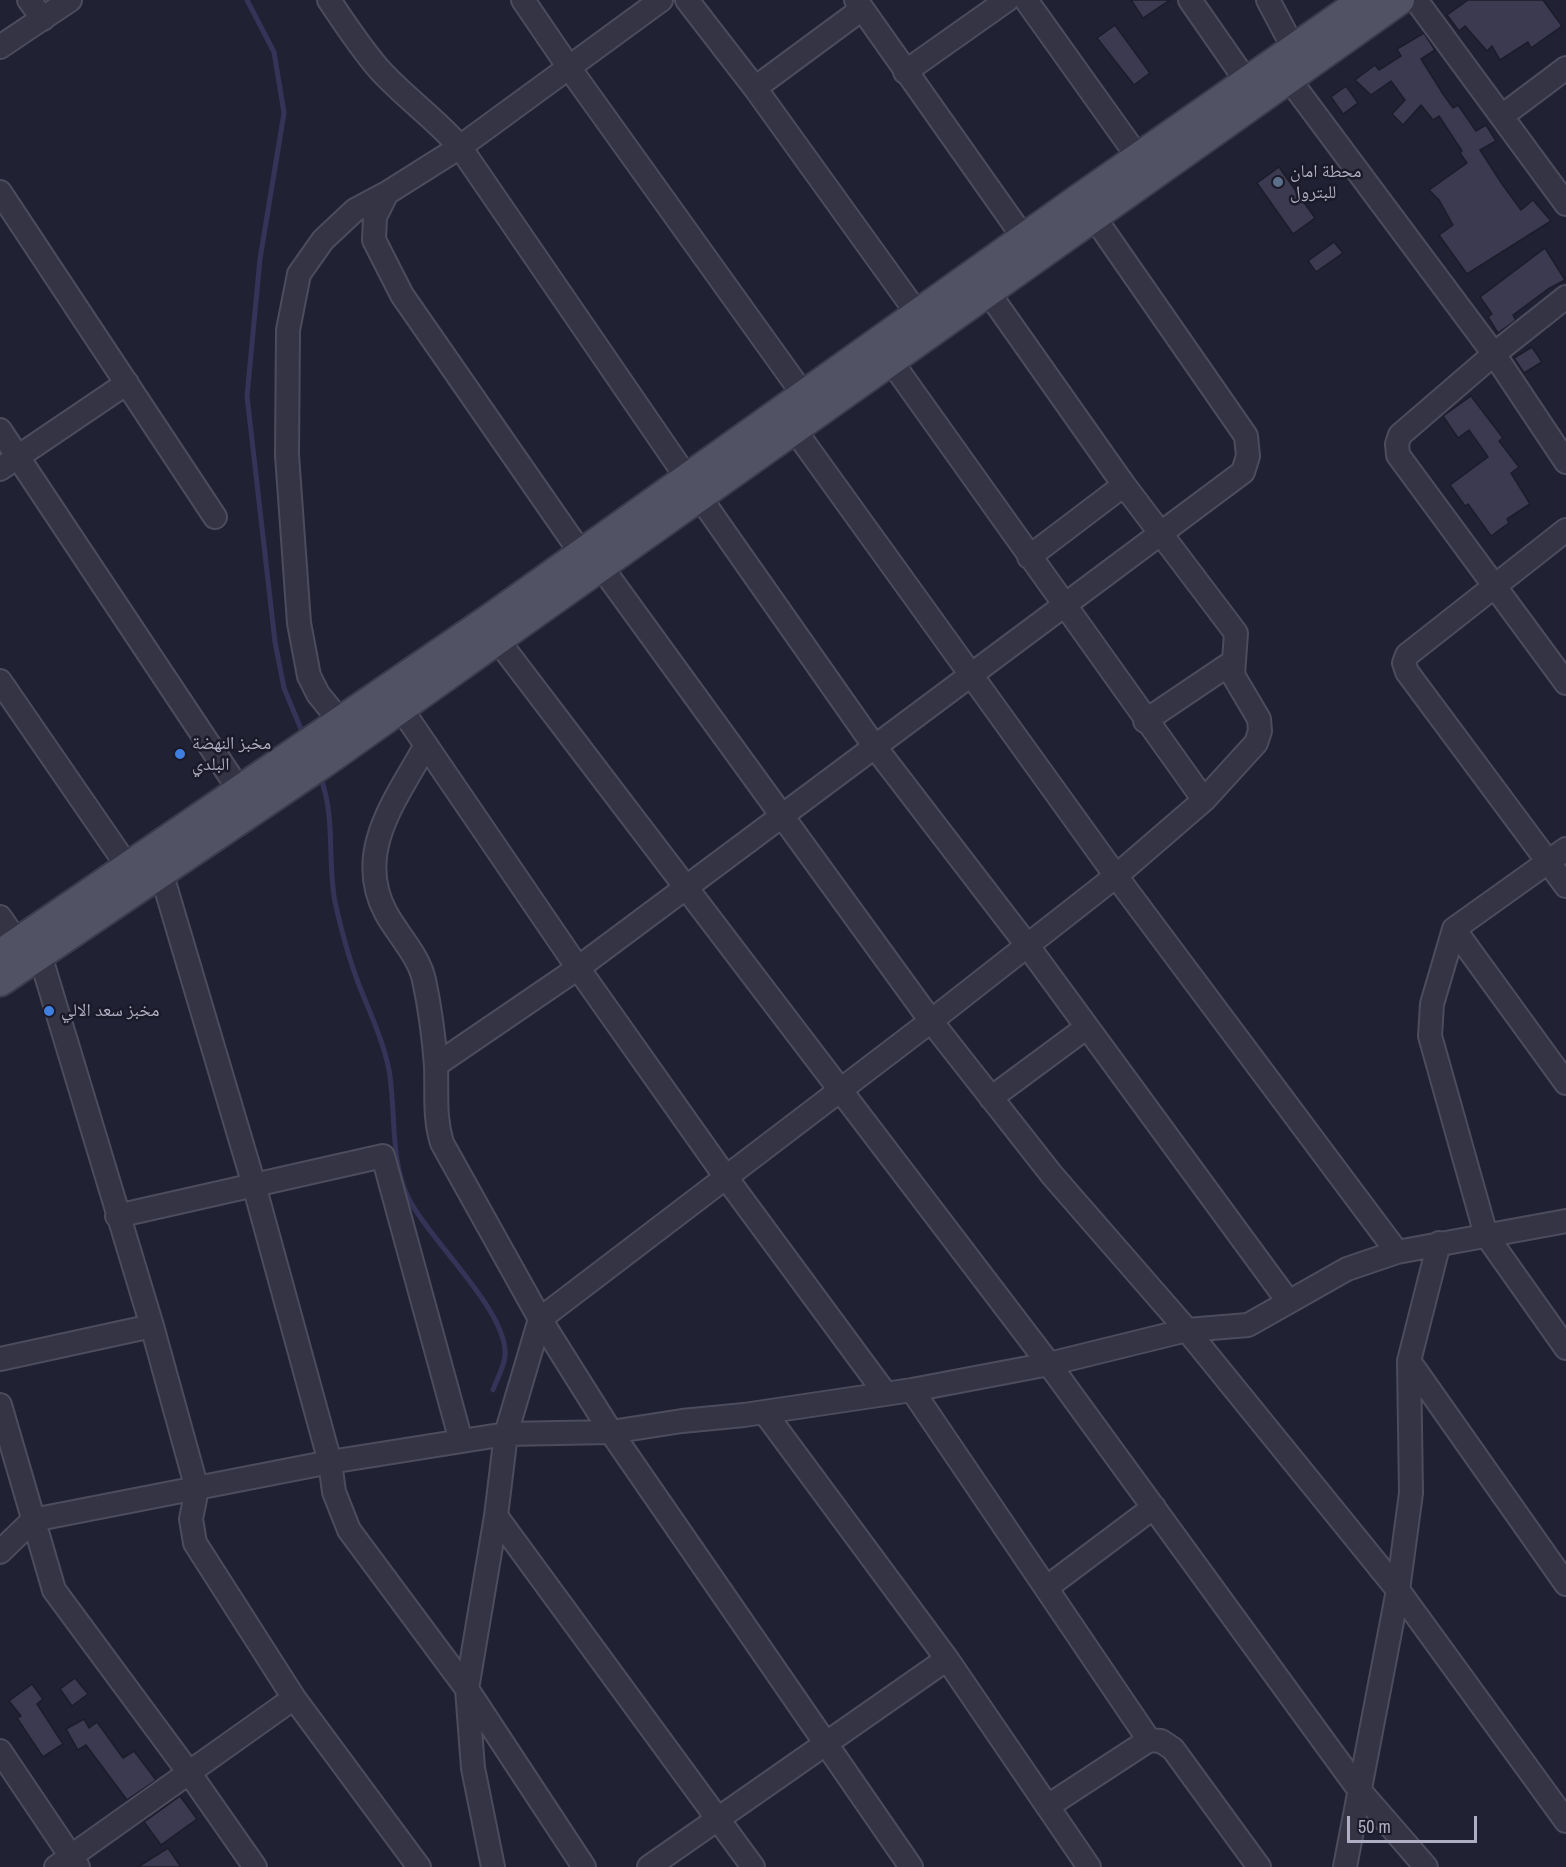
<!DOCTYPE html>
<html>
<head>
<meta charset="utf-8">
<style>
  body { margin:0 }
  #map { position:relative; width:1566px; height:1867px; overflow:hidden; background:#212134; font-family:"Archivo Narrow",sans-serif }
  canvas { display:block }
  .scale { position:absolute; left:1347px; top:1816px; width:130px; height:27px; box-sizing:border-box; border:3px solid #afaec2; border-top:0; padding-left:8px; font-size:18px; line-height:21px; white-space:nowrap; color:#afaec2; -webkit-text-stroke:4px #1a1a29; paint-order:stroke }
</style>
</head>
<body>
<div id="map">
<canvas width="1566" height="1867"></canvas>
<div class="scale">50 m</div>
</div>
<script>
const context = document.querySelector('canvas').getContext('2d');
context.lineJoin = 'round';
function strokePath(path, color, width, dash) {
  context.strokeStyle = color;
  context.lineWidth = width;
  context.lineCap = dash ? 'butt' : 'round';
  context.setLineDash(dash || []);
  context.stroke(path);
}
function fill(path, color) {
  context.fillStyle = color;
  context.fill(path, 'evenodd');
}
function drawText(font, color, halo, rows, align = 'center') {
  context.font = font + ' "Archivo Narrow","Noto Naskh Arabic",sans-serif';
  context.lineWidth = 5;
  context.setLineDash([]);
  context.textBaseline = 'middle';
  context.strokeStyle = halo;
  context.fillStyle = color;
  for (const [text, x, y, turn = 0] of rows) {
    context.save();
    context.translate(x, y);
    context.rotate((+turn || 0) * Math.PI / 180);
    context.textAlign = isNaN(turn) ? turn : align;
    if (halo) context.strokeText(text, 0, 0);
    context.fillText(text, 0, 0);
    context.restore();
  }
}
strokePath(new Path2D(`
  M247,0L274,52L284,113L260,259L247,396L275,642L284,688L303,734
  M320,776C336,817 327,860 335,902C341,929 349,959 359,985C370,1013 383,1040 389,1070C396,1111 390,1157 407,1195C427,1239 509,1311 505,1356C504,1367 497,1379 493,1390`), '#353458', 5);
const building = new Path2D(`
  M1131,0H1170L1143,18Z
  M1468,0H1543L1562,26L1531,48L1528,42L1500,60L1492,46L1487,51L1465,26L1459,31L1447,15Z
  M1115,25L1150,73L1134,85L1097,38Z
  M1424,33L1435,50L1421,59L1443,94L1453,108L1458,105L1476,131L1486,125L1496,141L1480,150L1502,184L1521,210L1533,200L1551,221L1467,274L1439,235L1453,225L1439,200L1429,190L1467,163L1460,153L1462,151L1439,116L1433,120L1421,105L1403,125L1392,114L1405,100L1391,81L1371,95L1355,80L1375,65L1379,70L1401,56L1397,49Z
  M1346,86L1358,103L1343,114L1331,97Z
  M1279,167L1315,218L1293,234L1257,183Z
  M1334,242L1343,253L1316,272L1308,261Z
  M1545,248L1565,280L1548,289L1513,315L1516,320L1498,333L1488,317L1492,314L1480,297Z
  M1532,347L1542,362L1524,373L1514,358Z
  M1471,396L1503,438L1499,441L1519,467L1511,473L1530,504L1507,519L1509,523L1491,536L1468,504L1465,506L1450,485L1488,457L1469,430L1458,438L1443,416Z
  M75,1678L88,1694L72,1706L60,1689Z
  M32,1684L43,1699L37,1704L63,1744L43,1757L17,1718L21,1716L9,1701Z
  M84,1719L89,1728L97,1722L123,1758L134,1751L156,1780L127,1800L86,1745L78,1750L66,1729Z
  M180,1796L197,1819L161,1845L144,1822Z
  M168,1848L181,1867H138Z`);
fill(building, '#3b3a51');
strokePath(building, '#1c1c2b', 1.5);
const minor = new Path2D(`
  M29,0L43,19
  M329,0C345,24 360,47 379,69C404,97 435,118 460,147L687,478
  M523,0L570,69L803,394
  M687,0L755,88L917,313
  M856,0L1024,238
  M1026,0L1138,157
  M1190,0L1247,82
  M1268,0L1294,49
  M1416,0L1566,204
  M0,47L70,0
  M905,72L1007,0
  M1289,79L1494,354L1566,462
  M755,88L862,9
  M1502,116L1566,68
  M0,192L215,517
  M1566,297L1494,354L1400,435L1397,444L1398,455L1566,683
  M891,361L1204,800
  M794,429L1116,876L1397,1252
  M0,430L240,791
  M0,469L127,383
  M699,496L875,747L1027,945L1288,1301
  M1566,530L1407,655L1404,663L1407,672L1566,886
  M581,553L402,295L374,240L375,217L387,193L460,147L661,0
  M1029,557L1124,485
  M600,565L931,1021L1052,1175L1187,1330L1398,1590L1566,1821
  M496,638L1049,1364L1360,1791L1426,1867
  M0,681L128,867
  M400,707L578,968L725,1176L885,1393
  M340,721L318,694L309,676L299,623L287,455L288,330L299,274L323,240L355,210L387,193
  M1145,721L1234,661
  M426,745C397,798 353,852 386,913C398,935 419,956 424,980C430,1008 434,1039 436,1066C437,1094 434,1117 442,1143L540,1319L506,1434L496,1516L467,1689L473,1768L493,1867
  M1566,849L1454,929L1432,1004L1430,1036L1486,1235L1566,1348
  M161,872L254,1185L330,1462L334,1492L349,1530L467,1689L584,1867
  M0,917L17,942
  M1454,929L1566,1083
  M40,955L152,1326L197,1489L191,1519L195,1543L294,1698L419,1867
  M436,1065L578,968L1243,472L1248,456L1246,436L1094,217
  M991,1098L1087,1027
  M117,1216L383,1156L461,1441
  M0,1359L152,1326
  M1409,1361L1566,1584
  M912,1390L1149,1740
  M0,1405L54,1590L190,1774L255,1867
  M765,1413L947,1659L1089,1867
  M496,1516L753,1867
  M0,1552L33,1520L330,1462L506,1434L611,1432L682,1421L744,1415L912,1390L1049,1364L1187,1330L1248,1325L1347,1269L1397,1252L1566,1221
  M1046,1588L1154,1507
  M0,1751L78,1867
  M1048,1806L1149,1740L1161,1741L1173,1749L1259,1867
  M56,1867L294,1698
  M649,1867L947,1659
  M911,1867L611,1432L540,1319L931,1021L1116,876L1204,800L1256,743L1260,731L1259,719L1233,675L1236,633L1124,485L988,292
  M1345,1867L1398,1590L1411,1493L1409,1361L1439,1243`);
const major = new Path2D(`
  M0,954L489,619L1074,202L1363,0
  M0,982L324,763L1400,0`);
strokePath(minor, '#4c4c5d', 26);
strokePath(major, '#3b3b4b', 32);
strokePath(minor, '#353445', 22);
strokePath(major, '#525265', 28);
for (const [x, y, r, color] of [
  [1278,182,6,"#5c6f8a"],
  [180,754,6,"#3f7fe0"],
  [49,1011,6,"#3f7fe0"]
]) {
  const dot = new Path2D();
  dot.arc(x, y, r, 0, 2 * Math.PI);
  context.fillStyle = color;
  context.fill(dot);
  strokePath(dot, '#1a1a29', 2);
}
drawText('18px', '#afaec2', '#1a1a29', [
  ["محطة امان",1290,172],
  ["للبترول",1290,193],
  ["مخبز النهضة",192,744],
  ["البلدي",192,765],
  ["مخبز سعد الالي",61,1011]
], 'left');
</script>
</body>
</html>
